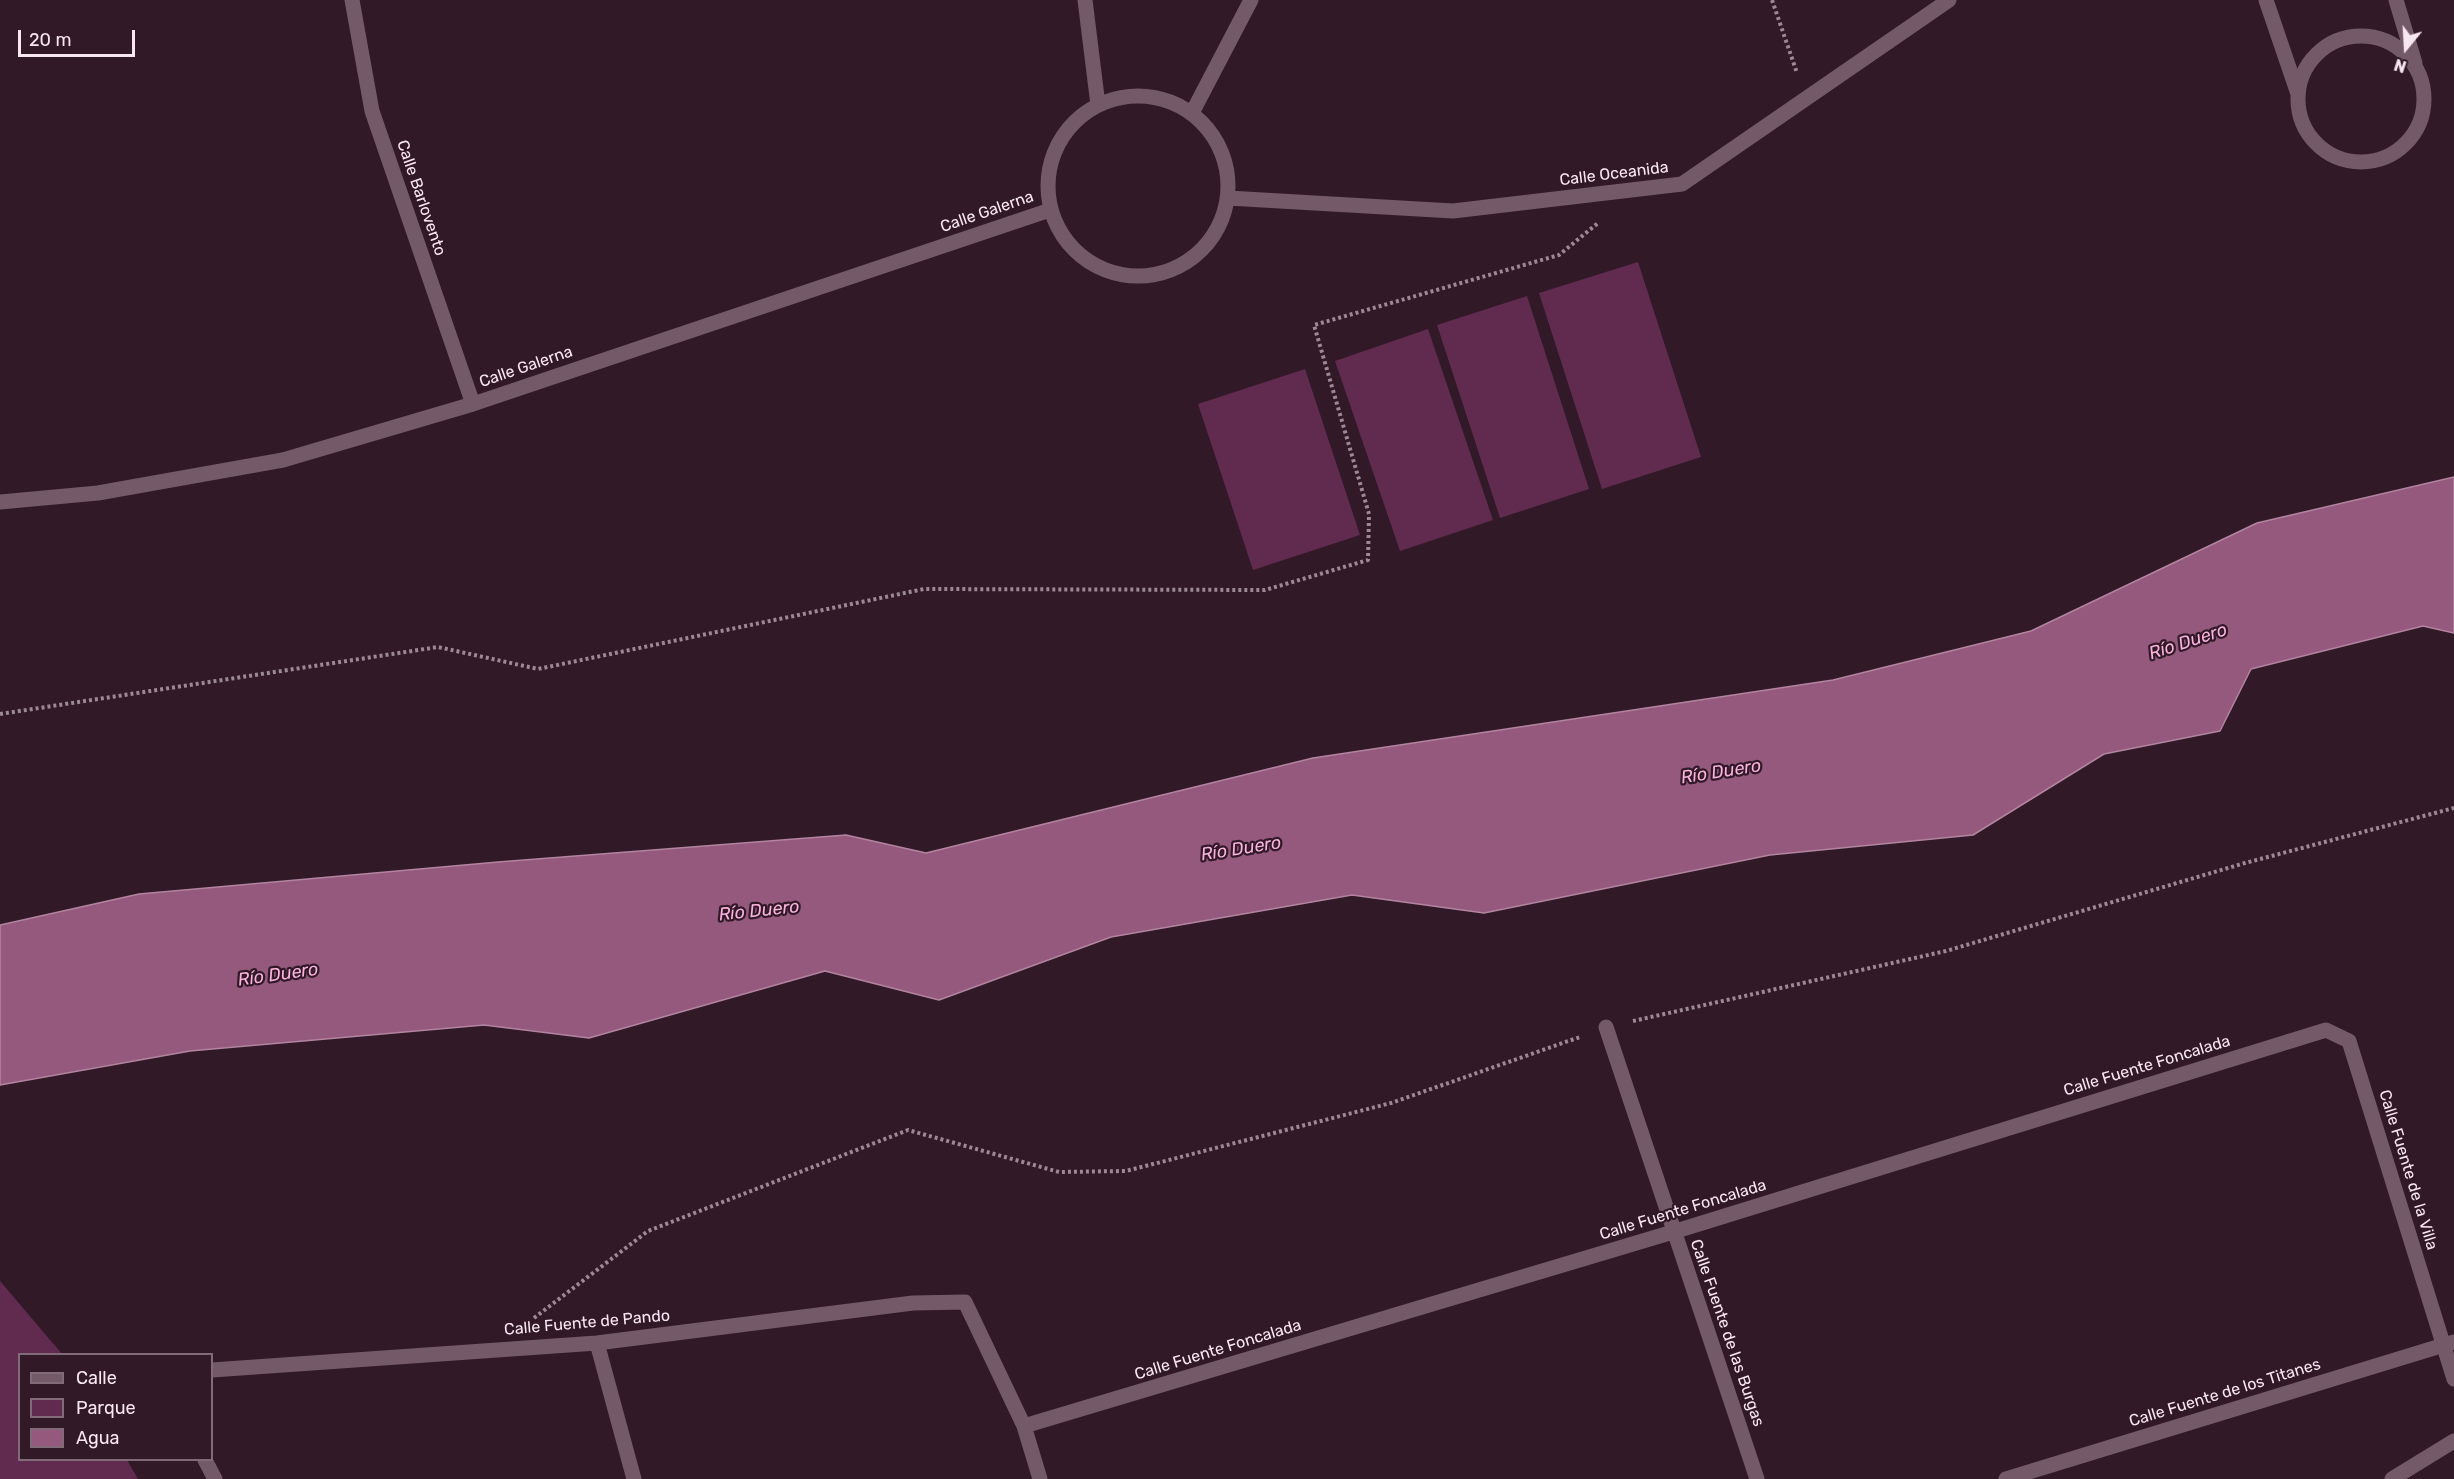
<!DOCTYPE html>
<html>
<head>
<meta charset="utf-8">
<style>
  body { margin:0 }
  #map { position:relative; width:2454px; height:1479px; overflow:hidden; background:#311928; font-family:Rubik,sans-serif }
  canvas { display:block }
  .legend { position:absolute; left:18px; top:1353px; width:195px; height:108px; box-sizing:border-box; background:#311928; border:2px solid #816b78; margin:0; padding:8px 10px; list-style:none; font-size:18px; color:#f8e7f1 }
  .legend li { display:flex; align-items:center; gap:12px; height:30px }
  .legend b { width:30px; border:2px solid #816b78 }
  .north { position:absolute; left:2376px; top:18px; width:60px; height:60px; -webkit-text-stroke:4px #311928; paint-order:stroke; rotate:198deg; font-size:16px; font-weight:700; line-height:24px; text-align:center; color:#f8e7f1 }
  .north::after { content:''; display:block; margin:auto; width:21px; height:27px; background:#f8e7f1; clip-path:polygon(50% 0,100% 100%,50% 72%,0 100%) }
  .scale { position:absolute; left:18px; top:30px; width:117px; height:27px; box-sizing:border-box; border:3px solid #f8e7f1; border-top:0; padding-left:8px; font-size:18px; line-height:21px; white-space:nowrap; color:#f8e7f1; -webkit-text-stroke:4px #311928; paint-order:stroke }
</style>
</head>
<body>
<div id="map">
<canvas width="2454" height="1479"></canvas>
<ul class="legend">
<li><b style="height:8px;background:#745a69"></b>Calle</li>
<li><b style="height:16px;background:#612b4f"></b>Parque</li>
<li><b style="height:16px;background:#95597e"></b>Agua</li>
</ul>
<div class="north">N</div>
<div class="scale">20 m</div>
</div>
<script>
const context = document.querySelector('canvas').getContext('2d');
context.lineJoin = 'round';
function fill(path, color) {
  context.fillStyle = color;
  context.fill(path, 'evenodd');
}
function strokePath(path, color, width, dash) {
  context.strokeStyle = color;
  context.lineWidth = width;
  context.lineCap = dash ? 'butt' : 'round';
  context.setLineDash(dash || []);
  context.stroke(path);
}
function drawText(font, color, halo, rows, align = 'center') {
  context.font = font + ' Rubik,sans-serif';
  context.lineWidth = 4.5;
  context.setLineDash([]);
  context.textBaseline = 'middle';
  context.strokeStyle = halo;
  context.fillStyle = color;
  for (const [text, x, y, turn = 0] of rows) {
    context.save();
    context.translate(x, y);
    context.rotate((+turn || 0) * Math.PI / 180);
    context.textAlign = isNaN(turn) ? turn : align;
    if (halo) context.strokeText(text, 0, 0);
    context.fillText(text, 0, 0);
    context.restore();
  }
}
fill(new Path2D(`
  M1638,262L1701,457L1602,489L1539,293Z
  M1527,296L1589,489L1500,518L1437,325Z
  M1428,329L1493,520L1400,551L1335,361Z
  M1305,369L1360,535L1253,570L1198,404Z
  M0,1281L62,1354H20V1460H127L138,1479H0Z`), '#612b4f');
const water = new Path2D(`
  M2454,477V633L2423,626L2251,669L2220,731L2104,754L1973,835L1770,855L1484,913L1352,895L1111,937L939,1000L825,971L589,1038L484,1025L190,1051L0,1085V925L139,894L498,862L846,835L926,853L1313,758L1833,680L2031,631L2257,523Z`);
fill(water, '#95597e');
strokePath(water, '#b384a0', 1.5);
strokePath(new Path2D(`
  M1772,0L1797,73
  M0,714L438,647L538,669L924,589L1265,590L1368,560L1369,514L1314,325L1559,255L1598,223
  M1633,1021L1946,951L2245,863L2454,808
  M534,1318L648,1231L908,1130L1059,1172L1126,1171L1391,1103L1580,1037`), '#9d8995', 4, [3, 3]);
strokePath(new Path2D(`
  M352,0L372,111L473,404
  M1085,0L1098,105
  M2266,0L2298,94
  M2396,0L2415,63
  M2298 99a63 63 0 1 1 126 0a63 63 0 1 1-126 0Z
  M1048 186a90 90 0 1 1 180 0a90 90 0 1 1-180 0Z
  M1192,113L1251,0
  M1228,198L1453,211L1682,184L1949,0
  M0,502L98,493L283,460L473,404L1050,210
  M1606,1027L1757,1479
  M597,1343L634,1479
  M212,1370L597,1343L913,1303L965,1302L1024,1426L1040,1479
  M1024,1426L1673,1232L2326,1030L2349,1041L2454,1379
  M205,1460L215,1479
  M2006,1479L2454,1342
  M2392,1479L2454,1441`), '#745a69', 15);
drawText('16px', '#f8e7f1', '#311928', [
  ["Calle Oceanida",1614,174,-7],
  ["Calle Barlovento",421,198,71],
  ["Calle Galerna",987,212,-19],
  ["Calle Galerna",526,367,-19],
  ["Calle Fuente Foncalada",2147,1066,-17],
  ["Calle Fuente de la Villa",2408,1170,73],
  ["Calle Fuente Foncalada",1683,1210,-17],
  ["Calle Fuente de Pando",587,1323,-5],
  ["Calle Fuente de las Burgas",1727,1333,71],
  ["Calle Fuente Foncalada",1218,1350,-17],
  ["Calle Fuente de los Titanes",2225,1393,-17]
]);
drawText('italic 18px', '#fab3de', '#311928', [
  ["Río Duero",2188,642,-18],
  ["Río Duero",1721,772,-9],
  ["Río Duero",1241,849,-9],
  ["Río Duero",759,911,-6],
  ["Río Duero",278,975,-8]
]);
</script>
</body>
</html>
